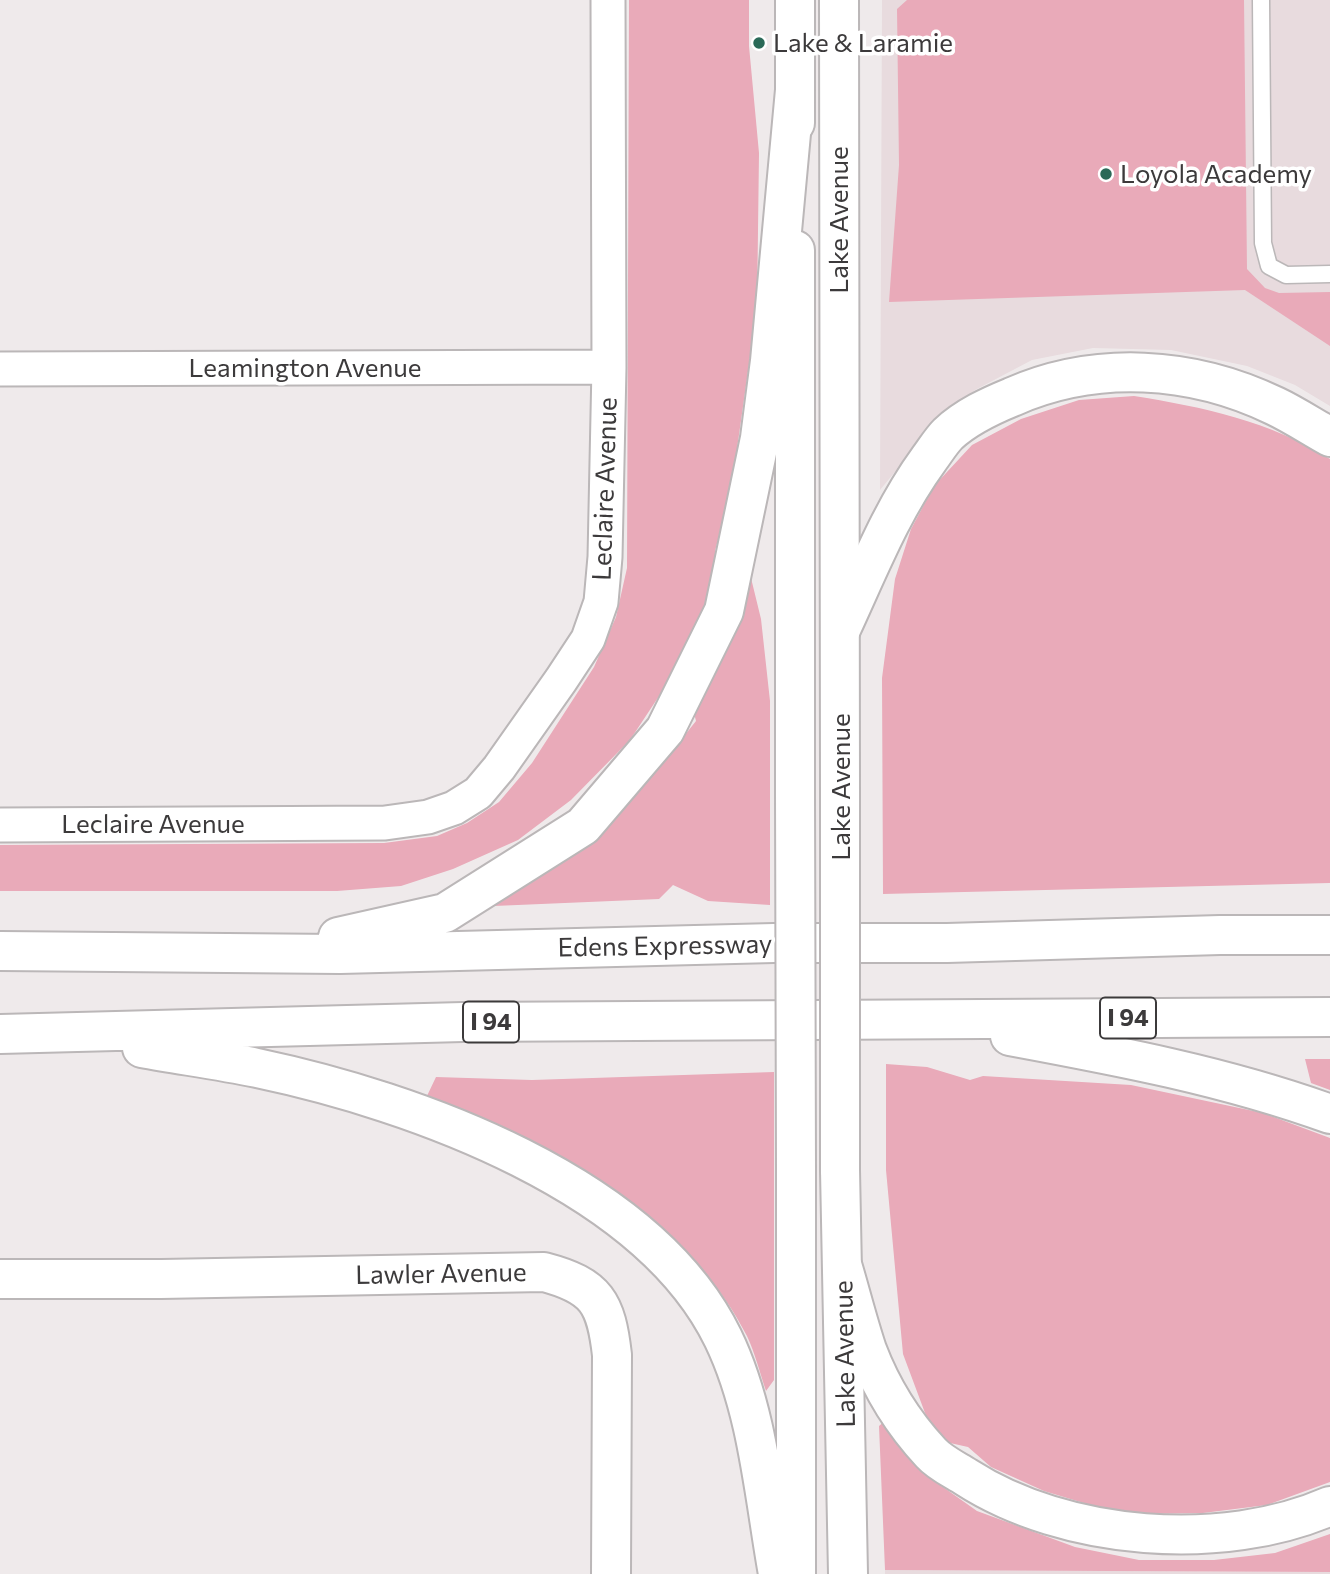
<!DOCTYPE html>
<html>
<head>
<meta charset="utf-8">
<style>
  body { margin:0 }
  canvas { display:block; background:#efeaeb }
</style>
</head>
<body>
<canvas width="1330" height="1574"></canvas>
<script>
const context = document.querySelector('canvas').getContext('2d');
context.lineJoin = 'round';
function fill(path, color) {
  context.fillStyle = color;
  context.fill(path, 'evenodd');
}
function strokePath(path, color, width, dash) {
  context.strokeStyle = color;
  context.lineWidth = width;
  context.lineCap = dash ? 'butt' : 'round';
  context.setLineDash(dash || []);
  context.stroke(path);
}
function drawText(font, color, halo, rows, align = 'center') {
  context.font = font + ' Commissioner,sans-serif';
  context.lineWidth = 7;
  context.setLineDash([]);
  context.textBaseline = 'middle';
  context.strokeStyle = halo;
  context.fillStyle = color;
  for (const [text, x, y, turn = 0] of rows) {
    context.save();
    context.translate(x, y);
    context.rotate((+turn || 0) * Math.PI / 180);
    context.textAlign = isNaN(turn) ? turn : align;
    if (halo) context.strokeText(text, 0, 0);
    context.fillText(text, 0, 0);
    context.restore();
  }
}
fill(new Path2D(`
  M882,0H1330V406L1295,385L1247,366L1171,350L1093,348L1032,360L975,390L937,421L880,490Z
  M885,1570L1330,1572V1574H885Z`), '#e8dbde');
fill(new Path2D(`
  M629,0H749V46L759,153L757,308L731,491L715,551L721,560L702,614L669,681L630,740L571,800L518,840L453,869L401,886L337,891H0V845L384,843L437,836L467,823L499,802L532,763L594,667L616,617L627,568Z
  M907,0H1244L1247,269L1265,288L1279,293L1330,292V346L1245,290L889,302L899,165L897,9Z
  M1134,396C1203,407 1270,421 1330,459V883L883,894L882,678L895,579L911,529L934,486L972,445L1021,419L1079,400Z
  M751,578L761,619L770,701V905L708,901L673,885L659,899L494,906L488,892L615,816L661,765L696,721L693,709L737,619Z
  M1305,1059H1330V1090L1311,1083Z
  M886,1064L927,1067L970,1080L983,1076L1131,1085L1263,1113L1330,1138V1482L1267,1505L1203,1513L1142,1514L1097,1507L1044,1491L991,1467L968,1447L950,1443L928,1421L903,1354L886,1170Z
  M774,1072V1380L766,1391C760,1373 755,1353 747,1336C697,1236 585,1162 486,1119C467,1110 446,1105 426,1098L436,1077L532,1080Z
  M886,1420L899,1440L933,1480L977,1511L1075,1547L1139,1560H1214L1275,1553L1330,1534V1572L885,1570L879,1426Z`), '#e9aab9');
const lane = new Path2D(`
  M1261,0L1263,243L1269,266L1286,275L1330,274`);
const street = new Path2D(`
  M0,369L609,367
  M0,825L385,823L428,817L454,808L478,793L499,768L561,680L588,639L601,602L605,557L609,367L608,0`);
const secondary = new Path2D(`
  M0,1279H161L544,1272C597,1286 606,1303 612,1355L611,1574`);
const primary = new Path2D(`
  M839,0L840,793
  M795,123V0
  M795,250V793
  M840,1170L848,1574
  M796,1574V1169`);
const highway = new Path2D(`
  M841,629C868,571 891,511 929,459C935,451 941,441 948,434C966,417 990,406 1012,397C1096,360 1192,366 1275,406C1294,415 1312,427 1330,437
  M338,937L445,913L583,826L665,730L724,611L760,438L770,361L795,90
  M0,951L340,954L774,943H947L1220,935H1330
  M0,1034L463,1022L1330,1017
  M1010,1036C1118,1056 1225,1076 1330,1114
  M142,1048C180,1055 219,1060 257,1068C414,1101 648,1184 723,1338C758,1410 764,1496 778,1574
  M843,1268C851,1295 858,1323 867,1350C881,1387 904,1424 931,1453C940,1463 955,1470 966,1477C1065,1541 1223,1553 1330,1506`);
strokePath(lane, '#bbb7b8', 19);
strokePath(street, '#bbb7b8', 37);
strokePath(secondary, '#bbb7b8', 42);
strokePath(primary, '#bbb7b8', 42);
strokePath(highway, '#bbb7b8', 42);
strokePath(lane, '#fff', 16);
strokePath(street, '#fff', 33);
strokePath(secondary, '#fff', 38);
strokePath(primary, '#fff', 38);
strokePath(highway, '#fff', 38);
const primaryBridge = new Path2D(`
  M795,793L796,1169
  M840,1170V793`);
strokePath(primaryBridge, '#bbb7b8', 42, []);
strokePath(primaryBridge, '#fff', 38);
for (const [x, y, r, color] of [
  [759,43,7,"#2a6957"],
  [1106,174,7,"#2a6957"]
]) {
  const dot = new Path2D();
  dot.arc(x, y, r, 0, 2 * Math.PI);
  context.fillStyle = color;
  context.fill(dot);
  strokePath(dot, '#fff', 2.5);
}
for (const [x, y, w] of [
  [1128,1018,56],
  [491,1022,56]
]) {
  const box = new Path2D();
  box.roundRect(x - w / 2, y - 20.5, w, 41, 5);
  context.fillStyle = '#fff';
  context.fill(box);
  strokePath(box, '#3c3a3b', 2);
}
drawText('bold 24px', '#3c3a3b', null, [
  ["I 94",1128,1018],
  ["I 94",491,1022]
]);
drawText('26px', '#3c3a3b', '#fff', [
  ["Lake & Laramie",773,43],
  ["Loyola Academy",1120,174]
], 'left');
drawText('26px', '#3c3a3b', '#fff', [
  ["Lake Avenue",839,220,-90],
  ["Leamington Avenue",305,368],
  ["Leclaire Avenue",605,489,-88],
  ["Lake Avenue",841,787,-90],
  ["Leclaire Avenue",153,824],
  ["Edens Expressway",665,946,-1],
  ["Lawler Avenue",441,1274,-1],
  ["Lake Avenue",845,1354,-91]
]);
</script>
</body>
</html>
